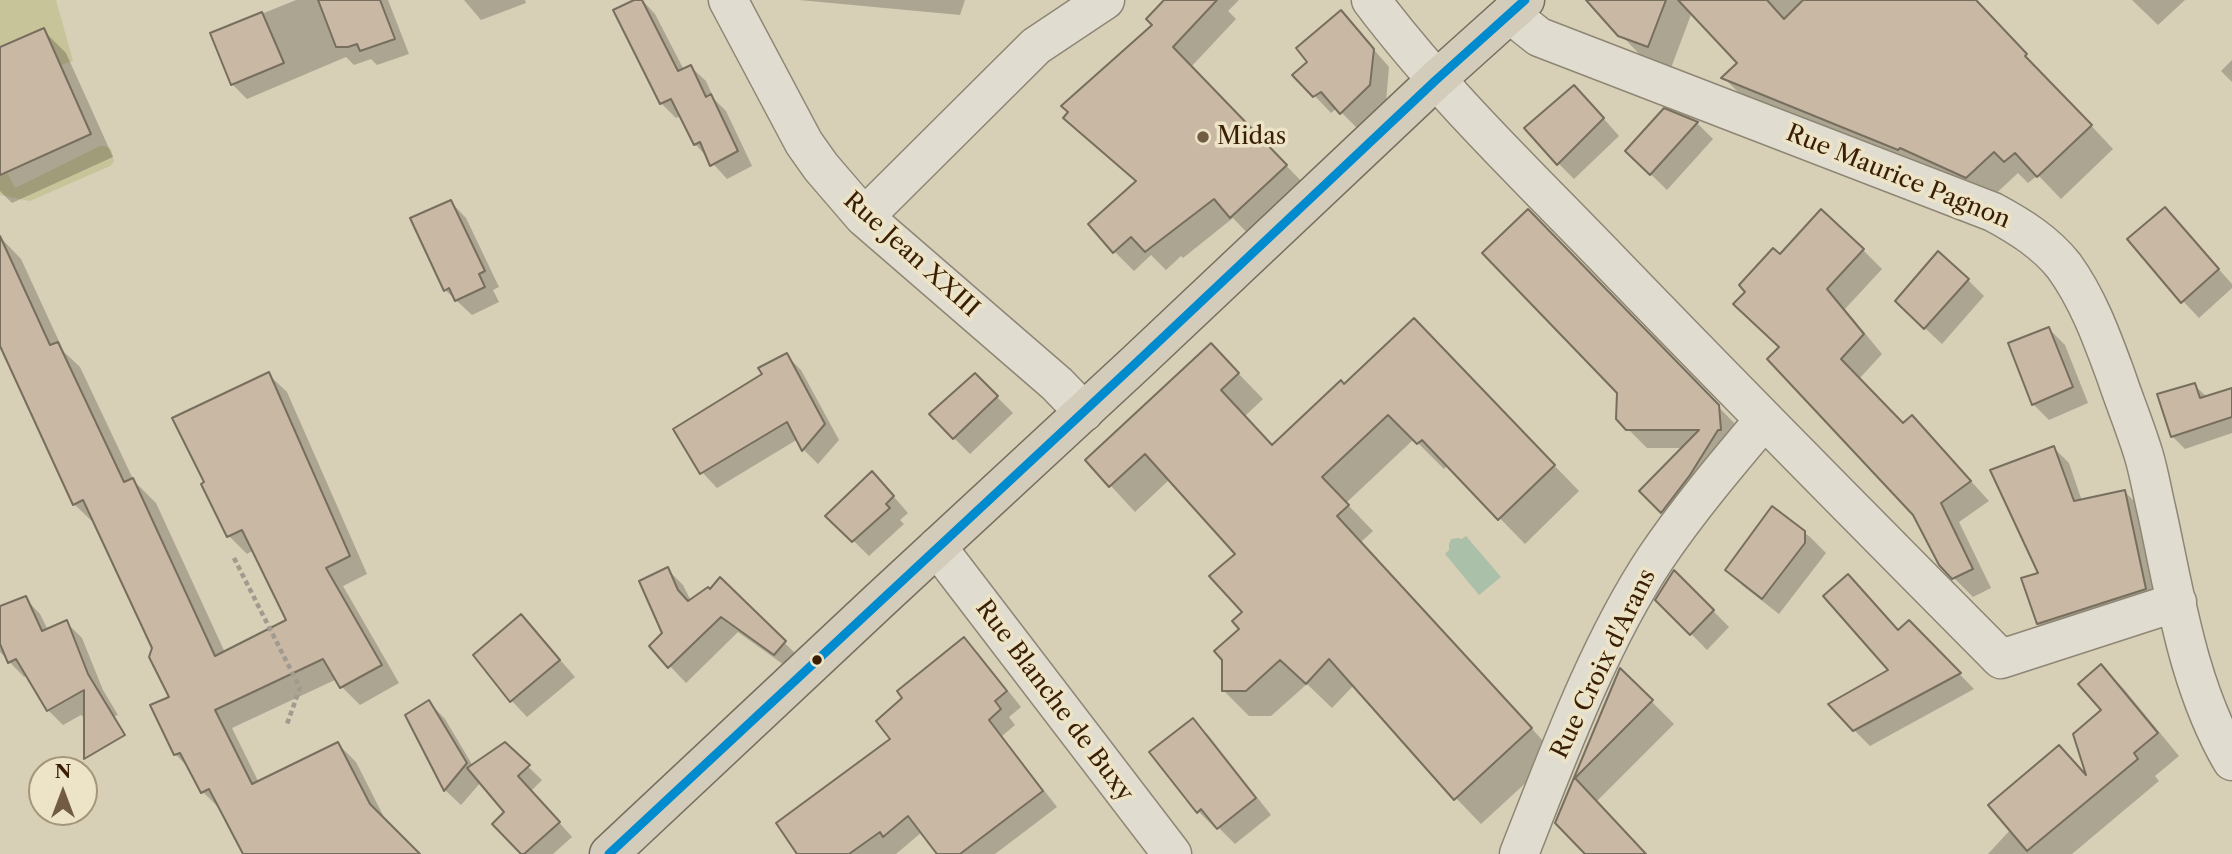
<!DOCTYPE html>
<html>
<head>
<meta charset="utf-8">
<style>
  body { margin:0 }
  #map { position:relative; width:2232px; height:854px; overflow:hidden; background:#d7cfb6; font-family:"Libre Caslon Text",serif }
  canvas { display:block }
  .north { position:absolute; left:28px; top:756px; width:70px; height:70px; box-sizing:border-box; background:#ede4c7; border:2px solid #a59579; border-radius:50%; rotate:0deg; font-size:19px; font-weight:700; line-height:28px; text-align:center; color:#3a1e04 }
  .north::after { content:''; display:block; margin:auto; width:24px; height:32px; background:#715c42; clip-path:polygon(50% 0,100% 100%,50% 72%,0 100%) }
</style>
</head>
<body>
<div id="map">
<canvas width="2232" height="854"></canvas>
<div class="north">N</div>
</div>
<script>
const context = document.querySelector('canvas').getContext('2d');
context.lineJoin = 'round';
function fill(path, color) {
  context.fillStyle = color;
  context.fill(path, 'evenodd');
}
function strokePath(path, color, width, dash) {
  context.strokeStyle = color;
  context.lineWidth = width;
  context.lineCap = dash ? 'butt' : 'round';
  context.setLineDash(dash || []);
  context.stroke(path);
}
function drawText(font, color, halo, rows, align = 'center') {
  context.font = font + ' "Libre Caslon Text",serif';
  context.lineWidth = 7;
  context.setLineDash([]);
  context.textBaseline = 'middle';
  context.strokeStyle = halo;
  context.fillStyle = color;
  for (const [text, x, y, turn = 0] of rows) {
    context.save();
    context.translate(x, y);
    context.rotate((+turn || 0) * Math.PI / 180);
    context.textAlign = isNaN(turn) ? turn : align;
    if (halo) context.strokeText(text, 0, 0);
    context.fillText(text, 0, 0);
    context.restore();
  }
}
fill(new Path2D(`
  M0,0H56L73,61L61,65L43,28L0,47Z
  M100,146H104L111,149L114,162L110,166L30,201L0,195V175L7,172L15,188Z`), '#c8c499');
fill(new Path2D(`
  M1466,536L1501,577L1479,595L1445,554L1449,550V544L1451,539L1458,538L1462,539Z`), '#aac0a9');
fill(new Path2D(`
  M296,0H388L409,54L377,65L371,59L354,65L346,57L247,99L232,84L212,34Z
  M464,0H525L526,3L481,20Z
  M638,0H642L655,14L684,70L691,67L706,81L714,99L726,111L752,166L727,179L695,144L681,116L676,118L661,103Z
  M799,0H965L960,15Z
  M1166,0H1239L1228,11L1236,19L1191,67L1305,185L1250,236L1233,218L1183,258L1181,256L1166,270L1151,255L1134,271L1114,251L1137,182L1065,118L1154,25Z
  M1588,0H1974L2113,149L2061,199L2038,175L2028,183L2018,173L1989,200L1746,100L1724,78L1740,63L1692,12L1671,68L1643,58Z
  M2132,0H2185L2158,25Z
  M1341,12L1389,67L1386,102L1358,129L1337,108L1331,113L1295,75L1309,62Z
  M43,30L66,53L113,157L12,203L0,191V49Z
  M2232,60V82L2221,71Z
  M1590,103L1619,136L1574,179L1558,163Z
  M1697,123L1713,139L1667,190L1627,151Z
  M451,202L466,218L499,287L493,290L499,302L472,315L445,290L413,219Z
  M2165,209L2232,284V288L2199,318L2183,301Z
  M1528,211L1737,426L1680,531L1642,491L1684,448H1647L1617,418L1618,393Z
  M0,237L21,259L64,352L80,367L134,481L156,503L228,659L289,621L254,550L247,554L229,536L268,374L287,392L367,574L343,586L399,683L360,705L342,687L337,679L232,728L259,783L338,744L356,762L388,825L417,854H245L221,810L203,792L191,770L175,754L179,696L154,648L98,527L74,504L0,342Z
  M1863,250L1882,269L1845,309L1882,354L1859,379L1903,425L1931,437L1989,501L1959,522L1991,588L1973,597L1940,564L1914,514L1781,347L1780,256Z
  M1968,280L1984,296L1942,344L1913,317Z
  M2049,329L2065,345L2088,403L2049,420L2033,404Z
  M1439,346L1579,491L1525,544L1448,465L1444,469L1414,439L1346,503L1373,531L1361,542L1556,755L1481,824L1456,798L1354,685L1332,708L1307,684L1271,716H1249L1224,691L1242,629L1245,612L1237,554L1170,479L1135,512L1087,460L1236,371L1263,399L1245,416L1273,447L1345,386Z
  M786,355L801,370L839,440L818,464L804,450L798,439L717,488L702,472L764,375Z
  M975,375L1013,413L970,454L954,438Z
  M2194,385L2207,397L2232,389V433L2185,449L2173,437L2159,396Z
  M2054,448L2069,463L2082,501L2125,492L2140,507L2160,604L2054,639L2038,624L2041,574Z
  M887,489L908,513L900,520L904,524L869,556L828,516Z
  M1773,509L1810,537L1826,553L1779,614L1743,586L1727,570Z
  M667,569L683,585L691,601L710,591L720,579L801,659L791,670L738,632L686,683L651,646L664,633Z
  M1675,572L1729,627L1707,650L1658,600Z
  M25,598L40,614L48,630L67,623L82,638L103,690L118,715L91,724L81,715L63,725L48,710L28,675L24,677L0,652V608Z
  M1909,622L1974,689L1870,746L1854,730L1890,671L1899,632Z
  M537,633L575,677L527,717L511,700Z
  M964,639L979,654L1021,707L1009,717L1015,725L1002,736L1057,807L995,854H939L922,832L896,854H799L893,739Z
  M2101,666L2123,688L2179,756L2155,776L2159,781L2072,854H1988L2011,829L2089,779L2104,710Z
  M1621,671L1674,724L1596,802L1645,854H1587L1557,823Z
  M429,702L445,719L473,766L504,744L542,780L531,791L572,837L553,854H523L507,812L481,782L461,805L445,790L407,715Z
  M1193,720L1209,736L1271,815L1235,844L1217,826L1215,828L1199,812L1152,752Z`), '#0003');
const building = new Path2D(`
  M318,0H380L395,39L360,51L357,44L348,47H336Z
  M634,0H642L678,71L691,65L706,97L711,94L738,151L710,166L700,142L694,145L671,99L660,104L613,10Z
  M1164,0H1217L1173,47L1287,165L1230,218L1214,199L1145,252L1131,237L1113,253L1088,224L1136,181L1063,118L1068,112L1061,106L1152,25L1146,19Z
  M1586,0H1666L1648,47L1618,36Z
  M1678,0H1767L1784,19L1803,0H1976L2027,54L2025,56L2092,125L2037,177L2015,153L2004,162L1994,152L1966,178L1900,148L1898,150L1721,78L1737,63Z
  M1341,10L1374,49L1370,85L1340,114L1321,92L1313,97L1292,75L1307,62L1296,48Z
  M262,12L284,63L231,85L210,33Z
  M44,28L91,134L0,175V47Z
  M1574,85L1604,118L1557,165L1524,128Z
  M1664,108L1698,122L1650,175L1625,151Z
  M451,200L485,271L479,274L485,287L455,301L449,288L444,291L410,218Z
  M2165,207L2219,269L2181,303L2127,239Z
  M1528,209L1719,405L1721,430H1718L1690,475L1661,513L1639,491L1699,430H1626L1616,419L1617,393L1482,253Z
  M1821,209L1864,249L1827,289L1864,334L1841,359L1903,423L1912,415L1971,481L1941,503L1973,569L1952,579L1939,565L1913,515L1767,359L1779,347L1733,304L1745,292L1739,285L1773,248L1780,254Z
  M0,236L50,345L58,342L124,482L133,478L215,656L286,620L242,530L227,537L201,484L204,482L172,418L269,372L350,556L326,568L382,665L340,688L323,659L215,710L252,784L338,742L370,804L420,854H243L209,789L201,793L180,753L174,755L150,705L169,697L149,657L152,648L83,500L73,505L0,346Z
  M1938,251L1969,279L1924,329L1895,301Z
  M1414,318L1555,465L1498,520L1422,440L1417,444L1388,415L1322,477L1349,505L1337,516L1532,728L1454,800L1329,659L1306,684L1280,660L1246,691H1222V660L1214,651L1239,629L1232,621L1242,612L1209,576L1235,554L1145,454L1109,487L1085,460L1211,343L1239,373L1221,390L1272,445L1341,380L1344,384Z
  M2049,327L2073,387L2032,405L2008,343Z
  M787,353L825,424L802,451L787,422L700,474L673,429L762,374L758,368Z
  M975,373L998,396L953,439L929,414Z
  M2195,383L2200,398L2232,388V417L2171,437L2157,394Z
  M2054,446L2074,501L2125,490L2146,589L2037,624L2021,578L2038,573L1990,470Z
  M872,471L894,496L886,504L890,508L852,542L825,516Z
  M1772,506L1805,531V543L1762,599L1725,570Z
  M668,567L678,590L688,601L708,587L710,589L720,577L786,641L774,655L721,617L668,668L649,646L662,633L639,581Z
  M1674,570L1714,610L1690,635L1655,600Z
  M1848,574L1898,630L1909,620L1961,673L1853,731L1828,704L1888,670L1823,596Z
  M26,596L42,631L67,620L88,674L125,735L84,759V690L47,711L16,659L8,663L0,644V606Z
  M521,614L560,660L510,702L473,655Z
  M964,637L1007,691L995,701L1001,709L989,720L1043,791L960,854H937L908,816L883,837L880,832L849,854H797L776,823L890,739L876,721L902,698L897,691Z
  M2101,664L2158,733L2134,753L2138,759L2027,851L1988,805L2059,745L2086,775L2073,734L2101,710L2078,684Z
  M1620,668L1653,700L1575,778L1646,854H1585L1555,823Z
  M429,700L467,763L444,791L405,715Z
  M1193,718L1256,798L1217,829L1201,809L1197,813L1149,752Z
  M505,742L530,765L518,776L560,822L524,854H521L492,824L504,812L467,768Z`);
fill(building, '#c9b8a4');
strokePath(building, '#776e5e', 2);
const minor = new Path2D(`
  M728,0L804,143L821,167L864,217L1057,384L1084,412
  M1371,0C1441,93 1526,174 1607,258C1737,393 1869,526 2001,659L2177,602
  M1510,14L1539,37L1993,212C2019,226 2045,242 2064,266C2088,299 2102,338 2116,376C2125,403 2136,429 2144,456C2149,473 2152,491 2156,508C2175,593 2187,684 2232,761
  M864,217L1036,46L1105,0
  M937,547L1172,854
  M1519,854C1557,758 1598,645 1655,559C1688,510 1726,465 1764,420`);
const major = new Path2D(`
  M609,854L880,600L1136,363L1436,80L1525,0`);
strokePath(minor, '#8e8675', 41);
strokePath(major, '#776e5e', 41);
strokePath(new Path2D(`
  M234,558L300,688L287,724`), '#a19a8e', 4.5, [5, 3.5]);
strokePath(minor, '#e0dccf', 38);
strokePath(major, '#d4ccbb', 38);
strokePath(new Path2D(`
  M609,854L1136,363L1436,80L1525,0`), '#008bce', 9);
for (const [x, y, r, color] of [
  [1203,137,7,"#715c42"],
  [817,660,6,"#3a1e04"]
]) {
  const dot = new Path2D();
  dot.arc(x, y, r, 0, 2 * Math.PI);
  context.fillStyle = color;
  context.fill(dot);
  strokePath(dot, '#ede4c7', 2.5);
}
drawText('24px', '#3a1e04', '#ede4c7', [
  ["Midas",1217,137]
], 'left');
drawText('24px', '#3a1e04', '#ede4c7', [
  ["Rue Maurice Pagnon",1898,177,22],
  ["Rue Jean XXIII",911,255,42],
  ["Rue Croix d'Arans",1604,664,-64],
  ["Rue Blanche de Buxy",1054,701,53]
]);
</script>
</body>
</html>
